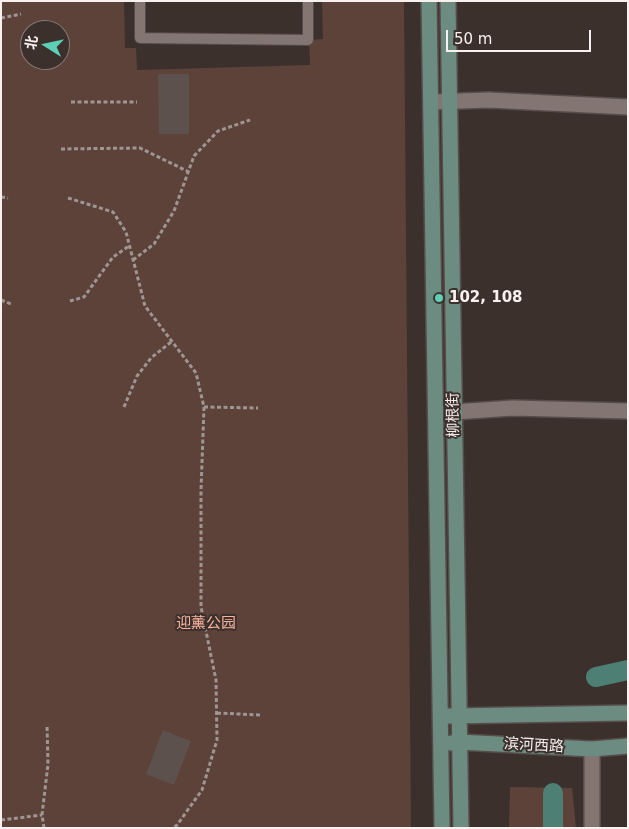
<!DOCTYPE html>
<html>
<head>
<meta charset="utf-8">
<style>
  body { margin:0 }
  #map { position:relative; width:629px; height:829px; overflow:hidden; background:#3c302d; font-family:"DejaVu Sans","Noto Sans SC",sans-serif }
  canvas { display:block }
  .frame { position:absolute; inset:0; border:2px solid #f9f1ef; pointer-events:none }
  .north { position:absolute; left:20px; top:20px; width:50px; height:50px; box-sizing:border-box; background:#3c302d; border:1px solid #887d7b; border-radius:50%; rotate:280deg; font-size:14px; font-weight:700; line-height:20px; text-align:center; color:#f9f1ef }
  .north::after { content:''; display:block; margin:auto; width:18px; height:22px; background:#5eceb7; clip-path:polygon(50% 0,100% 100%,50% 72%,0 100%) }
  .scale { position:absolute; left:446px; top:30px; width:145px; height:22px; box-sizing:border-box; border:2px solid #f9f1ef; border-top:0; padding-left:6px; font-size:15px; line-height:18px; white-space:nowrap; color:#f9f1ef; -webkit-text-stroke:4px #3c302d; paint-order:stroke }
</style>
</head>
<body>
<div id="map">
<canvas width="629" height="829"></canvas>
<div class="frame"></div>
<div class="north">北</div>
<div class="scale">50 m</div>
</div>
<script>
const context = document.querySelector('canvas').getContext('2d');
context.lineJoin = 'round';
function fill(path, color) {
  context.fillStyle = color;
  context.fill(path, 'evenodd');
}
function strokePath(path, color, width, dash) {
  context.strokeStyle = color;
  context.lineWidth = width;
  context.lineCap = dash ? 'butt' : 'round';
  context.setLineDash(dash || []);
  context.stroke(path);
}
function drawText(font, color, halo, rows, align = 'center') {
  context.font = font + ' "DejaVu Sans","Noto Sans SC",sans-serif';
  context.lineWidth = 4;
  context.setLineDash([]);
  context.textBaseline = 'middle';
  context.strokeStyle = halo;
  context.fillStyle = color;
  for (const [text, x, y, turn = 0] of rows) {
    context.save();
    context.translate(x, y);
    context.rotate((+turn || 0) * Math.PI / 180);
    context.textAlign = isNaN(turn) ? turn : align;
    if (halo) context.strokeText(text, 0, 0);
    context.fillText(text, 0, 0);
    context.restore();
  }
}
fill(new Path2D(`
  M1,1H124L125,48H136L137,70L310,65L309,40L323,39L322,1H404L411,828H1ZM30,30H60V60H30Z
  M510,787L572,788L576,828H509Z`), '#5d423a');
strokePath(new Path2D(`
  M596,677L628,670
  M553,793V828`), '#4d7f74', 20);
fill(new Path2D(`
  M158,74H189V134H159Z
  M163,730L191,741L174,785L146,774Z`), '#5d514d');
const lane = new Path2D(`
  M140,1V38L308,40V1`);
const street = new Path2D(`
  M431,102L489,100L628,107
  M454,412L513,408L628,411
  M592,749V828`);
const secondary = new Path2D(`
  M429,1L442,828
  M448,1L461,828
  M449,716L628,713
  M451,743L459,742L592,749L628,746`);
strokePath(lane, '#564c49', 12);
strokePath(street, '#564c49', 18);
strokePath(secondary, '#564c49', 18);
strokePath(new Path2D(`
  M1,18L21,14
  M71,102H137
  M61,149L140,148L189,172
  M1,197L8,198
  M68,198L113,212L126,232L145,306L196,373L204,407L201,490V607L216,680L217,740L202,790L177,825L173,828
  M133,260L154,244L174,211L194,156L218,131L250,120
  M1,300L11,304
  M70,301L84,297L113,257L129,246
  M124,407L137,376L151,358L171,342
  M204,407L258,408
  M217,713L260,715
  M1,820L42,815
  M44,828L42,815L48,764L47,725`), '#9f9593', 3, [4, 2.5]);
strokePath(lane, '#837571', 10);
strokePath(street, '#837571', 15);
strokePath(secondary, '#6c8b81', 15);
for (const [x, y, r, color] of [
  [439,298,5,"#5eceb7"]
]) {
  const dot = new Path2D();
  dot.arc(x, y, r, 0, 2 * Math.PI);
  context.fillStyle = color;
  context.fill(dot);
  strokePath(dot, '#3c302d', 2);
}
drawText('bold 15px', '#f9f1ef', '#3c302d', [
  ["102, 108",449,298]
], 'left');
drawText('15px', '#f9f1ef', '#3c302d', [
  ["柳根街",454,415,-91],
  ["滨河西路",534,746,3]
]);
drawText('15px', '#f9b39f', '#3c302d', [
  ["迎薰公园",206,624]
]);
</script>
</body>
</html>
